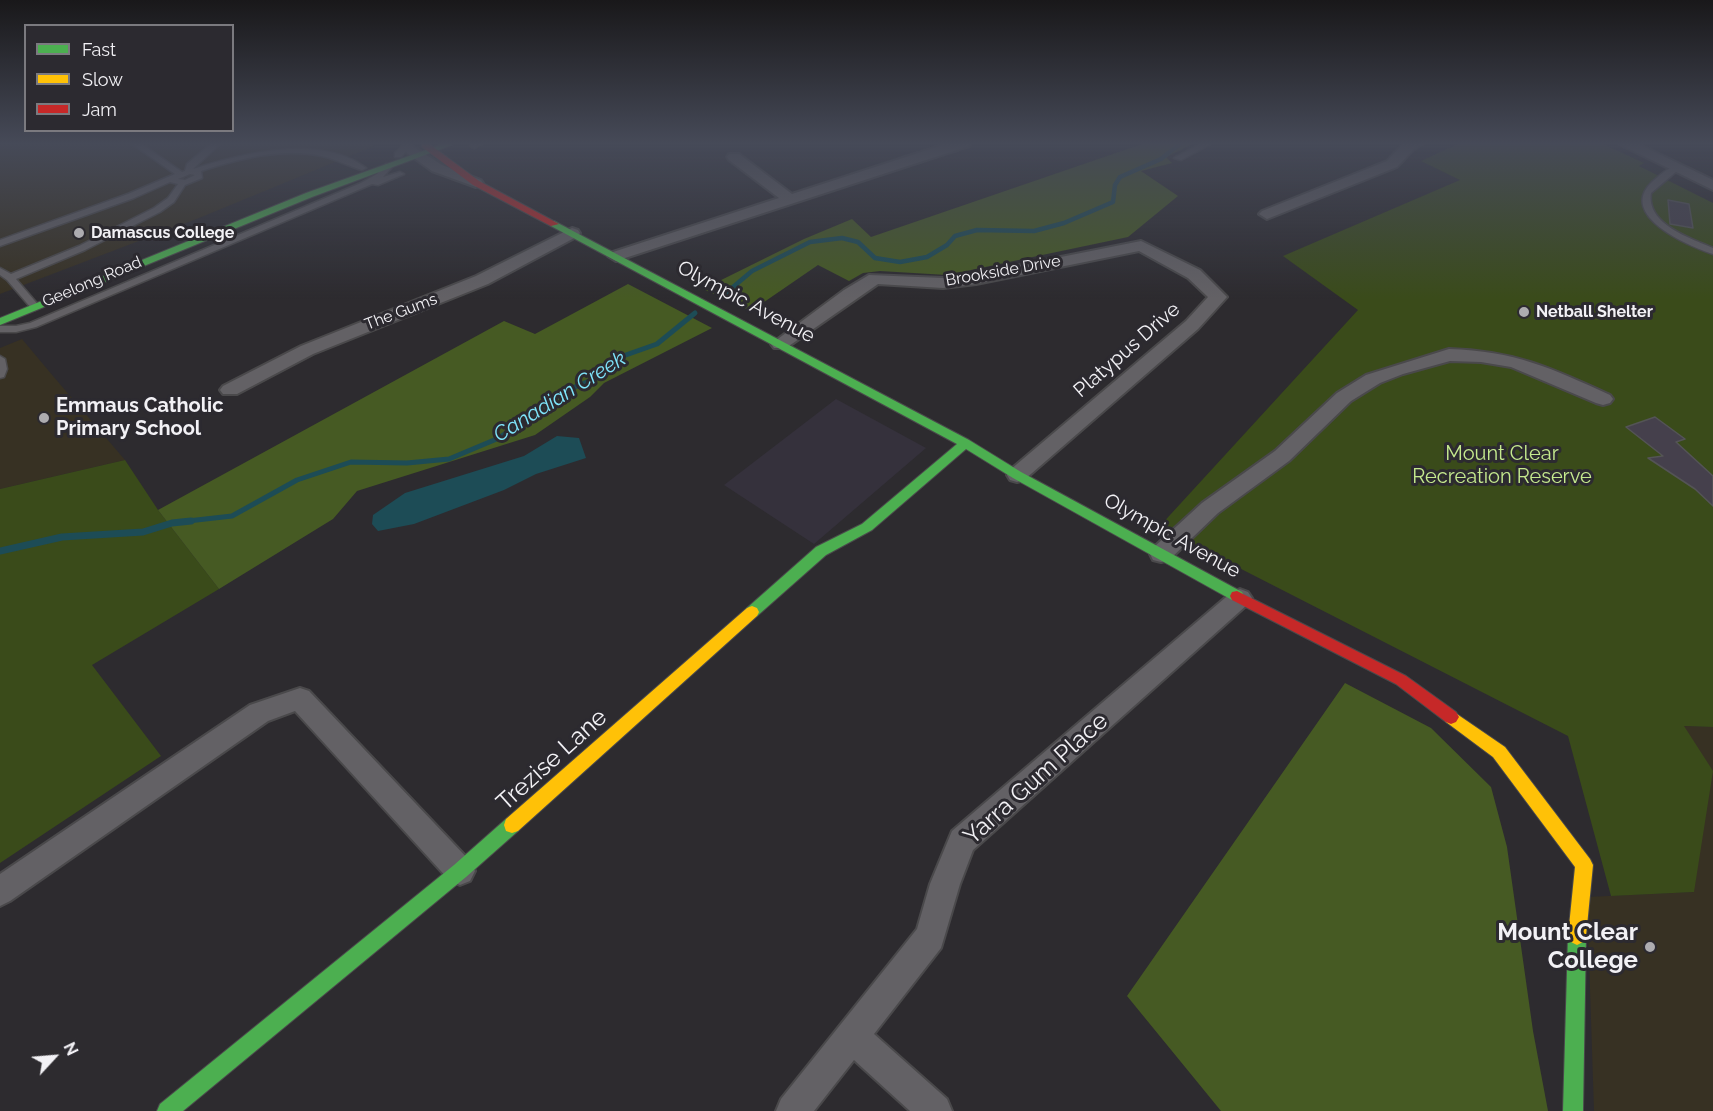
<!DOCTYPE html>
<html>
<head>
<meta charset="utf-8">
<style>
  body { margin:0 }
  #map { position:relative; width:1713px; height:1111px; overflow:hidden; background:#2d2b2f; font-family:Raleway,sans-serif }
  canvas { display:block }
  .legend { position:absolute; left:24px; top:24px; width:210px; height:108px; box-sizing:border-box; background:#2c2a30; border:2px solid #7b7a7f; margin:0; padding:8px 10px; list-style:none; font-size:18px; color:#f2f1f5 }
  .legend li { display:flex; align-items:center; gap:12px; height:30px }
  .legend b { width:30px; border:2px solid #7b7a7f }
  .north { position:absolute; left:24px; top:1027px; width:60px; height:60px; -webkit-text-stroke:4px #2c2a30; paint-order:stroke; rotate:64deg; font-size:16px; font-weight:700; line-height:24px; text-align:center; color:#f2f1f5 }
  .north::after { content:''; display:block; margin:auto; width:21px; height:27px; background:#f2f1f5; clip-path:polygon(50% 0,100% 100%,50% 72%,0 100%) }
</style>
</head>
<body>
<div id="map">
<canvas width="1713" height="1111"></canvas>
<ul class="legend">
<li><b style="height:8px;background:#4caf50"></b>Fast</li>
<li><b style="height:8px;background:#ffc107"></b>Slow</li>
<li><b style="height:8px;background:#c62828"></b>Jam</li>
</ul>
<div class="north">N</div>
</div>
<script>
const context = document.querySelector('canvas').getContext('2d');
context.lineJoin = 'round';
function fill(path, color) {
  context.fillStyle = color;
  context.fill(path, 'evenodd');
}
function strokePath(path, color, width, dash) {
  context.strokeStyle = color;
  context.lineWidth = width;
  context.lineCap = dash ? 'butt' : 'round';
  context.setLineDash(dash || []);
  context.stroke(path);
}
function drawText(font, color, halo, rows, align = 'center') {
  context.font = font + ' Raleway,sans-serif';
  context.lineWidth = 6;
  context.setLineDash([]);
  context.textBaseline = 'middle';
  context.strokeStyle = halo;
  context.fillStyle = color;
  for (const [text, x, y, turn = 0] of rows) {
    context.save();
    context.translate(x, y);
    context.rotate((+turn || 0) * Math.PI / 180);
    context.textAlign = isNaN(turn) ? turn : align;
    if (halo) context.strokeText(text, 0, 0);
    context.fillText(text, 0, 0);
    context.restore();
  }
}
fill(new Path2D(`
  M836,399L926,448L814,544L724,485Z`), '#35313c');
fill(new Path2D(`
  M0,143H368L374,146L199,218L0,294Z
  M22,339L53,376L125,460L0,489V348Z
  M1683,726L1713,727V1111H1594L1587,897L1694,892Z`), '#373123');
fill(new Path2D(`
  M1460,143H1601L1644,163L1639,166L1713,203V727L1684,726L1713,771L1694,892L1611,896L1568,736L1159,527L1358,310L1283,256L1460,180L1421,161Z
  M125,460L158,510L219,589L92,665L161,756L0,863V489Z`), '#3a4b1a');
fill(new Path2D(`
  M1145,143H1195L1166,157L1172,163L1141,171L1178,196L1128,237L947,275L880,271L863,273L849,281L818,265L751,311L703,289L804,239L852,219L871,237Z
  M628,284L712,328L604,383L590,397L535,435L357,491L333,519L219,589L158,510L504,321L535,334Z
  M1345,683L1431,728L1491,787L1507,847L1533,1031L1548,1111H1221L1127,996Z`), '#465a23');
fill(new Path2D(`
  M557,436L579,438L586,458L536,474L504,490L414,524L378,531L372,524L373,515L405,493L524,456Z`), '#1d4c56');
strokePath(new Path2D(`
  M720,298L752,271L810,242L842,238L858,242L875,258L900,262L927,257L947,245L955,236L977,230L1034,231L1064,223L1113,202L1115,185L1120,177L1161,159L1181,143`), '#1d4c56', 4.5);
strokePath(new Path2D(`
  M179,522L232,516L297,480L351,462L407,463L449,459L499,438L565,391L604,375L623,356L657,344L695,313`), '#1d4c56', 5);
strokePath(new Path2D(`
  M0,551L62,537L143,532L172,523L191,521`), '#1d4c56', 7);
const building = new Path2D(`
  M1668,200L1689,204L1693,228L1670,224Z
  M1655,417L1685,439L1676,442L1713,476V506L1695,489L1648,458L1663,456L1626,427Z`);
fill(building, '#45404c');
strokePath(building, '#545456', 1.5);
const lane = new Path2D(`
  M131,143H140L182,172L185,171L187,164L212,143H221L193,169C243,153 321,134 366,168L362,170C348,166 336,159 322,156C282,147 239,159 201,171L202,178L185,185L174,202L160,212L85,250L16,279L40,307L35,310L32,309L7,280L0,275V268L11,274L79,246L154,208L168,198L178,184L170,182L134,198L0,246V240L128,194L175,174ZM190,174L195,175L185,180L178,179Z
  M405,143H413L401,157H395V153Z
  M474,143H484L474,148L470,146Z
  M1202,143H1212L1181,160L1174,158Z
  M386,164L393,166L383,177L400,172L404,174L378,185L372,184L36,327L16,332H0V326H16L30,323L361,183L377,174Z
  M1675,166L1679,168L1678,170L1651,193C1646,224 1690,238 1713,248V254C1688,246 1617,215 1652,182C1659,176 1666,169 1675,166Z
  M0,356L5,359L7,369L4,377L0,378Z`);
const street = new Path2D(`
  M949,143H971L969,146L622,259L616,261L608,256L610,253L779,198L729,160L727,157L729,154H739L792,194Z
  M1404,143H1424L1414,149L1397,167L1267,219L1259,214L1262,211L1387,161Z
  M1617,143H1636L1713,180V190Z
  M412,146L442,165L481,180L483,183L476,187L432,171L407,153L405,150L407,147Z
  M572,228L578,230L580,233L578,236L488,284L313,354L237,394H223L220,390L223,386L301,346L476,276Z
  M1141,241L1200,270L1227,297L1198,329L1024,480L1017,482L1010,480L1007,475L1010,470L1186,321L1208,297L1188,278L1139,251L976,284L943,288L878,284L786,348H774L771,344L844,290L869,275L943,278L976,274Z
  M1449,349C1515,351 1551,368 1610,395L1613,399L1610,403L1603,405L1596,403L1511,367L1481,362L1450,361L1403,374L1380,383L1351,401L1289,461L1218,513L1169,560L1161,562L1153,560L1150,554L1153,548L1202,503L1275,451L1337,393L1366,375Z
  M1240,589L1248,592L1252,598L1248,604L973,850L960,884L941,948L874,1034L947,1099L952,1111H910L854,1060L814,1111H776L781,1099L917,929L930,884L952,831L1232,592Z
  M300,688L309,691L470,861L475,871L470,881L460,885L450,881L295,711L268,721L10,901L0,906V874L250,705Z`);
const fast = new Path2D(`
  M445,143L452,145L312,197L0,325V318L306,193Z
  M554,221L969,440L1021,472L1242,592L1244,596L1242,600H1232L1013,478L966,449L872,530L826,555L757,616H747L745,612L747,608L816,547L862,524L957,444L551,226V222Z
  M512,817L518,819L520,825L518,831L466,877L183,1111H157L160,1104L454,865L506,819Z
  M1577,927L1583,930L1586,936L1583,1111H1563L1568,936L1571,930Z`);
const slow = new Path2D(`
  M752,606L757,608L759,612L757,616L518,831L512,833L506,831L504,825L506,819L747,608Z
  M1451,710L1505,747L1590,859L1593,865L1586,936L1583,942L1577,945L1571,942L1568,936L1575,867L1493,757L1446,722L1443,717L1446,712Z`);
const jam = new Path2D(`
  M422,143H428L479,181L559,224L551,226L473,185L422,147Z
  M1237,591L1406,676L1456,712L1459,717L1456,722L1451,724L1446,722L1396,684L1232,600L1230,596L1232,592Z`);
strokePath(lane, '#4a494b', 3);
strokePath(street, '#4a494b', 4);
strokePath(fast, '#4a494b', 2);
strokePath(slow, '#4a494b', 2);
strokePath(jam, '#4a494b', 2);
fill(lane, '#636165');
fill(street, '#636165');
fill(fast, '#4caf50');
fill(slow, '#ffc107');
fill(jam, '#c62828');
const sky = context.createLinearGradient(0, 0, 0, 299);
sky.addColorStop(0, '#19181a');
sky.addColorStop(0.48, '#464a58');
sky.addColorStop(1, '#464a5800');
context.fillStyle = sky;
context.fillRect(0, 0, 1713, 299);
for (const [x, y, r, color] of [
  [79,233,6,"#adacb0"],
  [1524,312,6,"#adacb0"],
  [44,418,6,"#adacb0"],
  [1650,947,6,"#adacb0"]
]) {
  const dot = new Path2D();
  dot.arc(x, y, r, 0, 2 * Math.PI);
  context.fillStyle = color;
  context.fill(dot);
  strokePath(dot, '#2c2a30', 2);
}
drawText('bold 16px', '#f2f1f5', '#2c2a30', [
  ["Damascus College",91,233],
  ["Netball Shelter",1536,312]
], 'left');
drawText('16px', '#f2f1f5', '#2c2a30', [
  ["Brookside Drive",1003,271,-10],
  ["Geelong Road",92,282,-23],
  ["The Gums",401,312,-21]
]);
drawText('20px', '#f2f1f5', '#2c2a30', [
  ["Olympic Avenue",746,302,28],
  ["Platypus Drive",1127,350,-41],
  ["Olympic Avenue",1172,536,29]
]);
drawText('bold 20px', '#f2f1f5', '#2c2a30', [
  ["Emmaus Catholic",56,406],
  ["Primary School",56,429]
], 'left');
drawText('20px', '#c5ea8e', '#2c2a30', [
  ["Mount Clear",1502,454],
  ["Recreation Reserve",1502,477]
]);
drawText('italic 21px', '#7fe5fb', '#2c2a30', [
  ["Canadian Creek",560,397,-32]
]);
drawText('24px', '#f2f1f5', '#2c2a30', [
  ["Trezise Lane",552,760,-42],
  ["Yarra Gum Place",1036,779,-42]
]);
drawText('bold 24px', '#f2f1f5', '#2c2a30', [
  ["Mount Clear",1638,933],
  ["College",1638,961]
], 'right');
</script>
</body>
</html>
